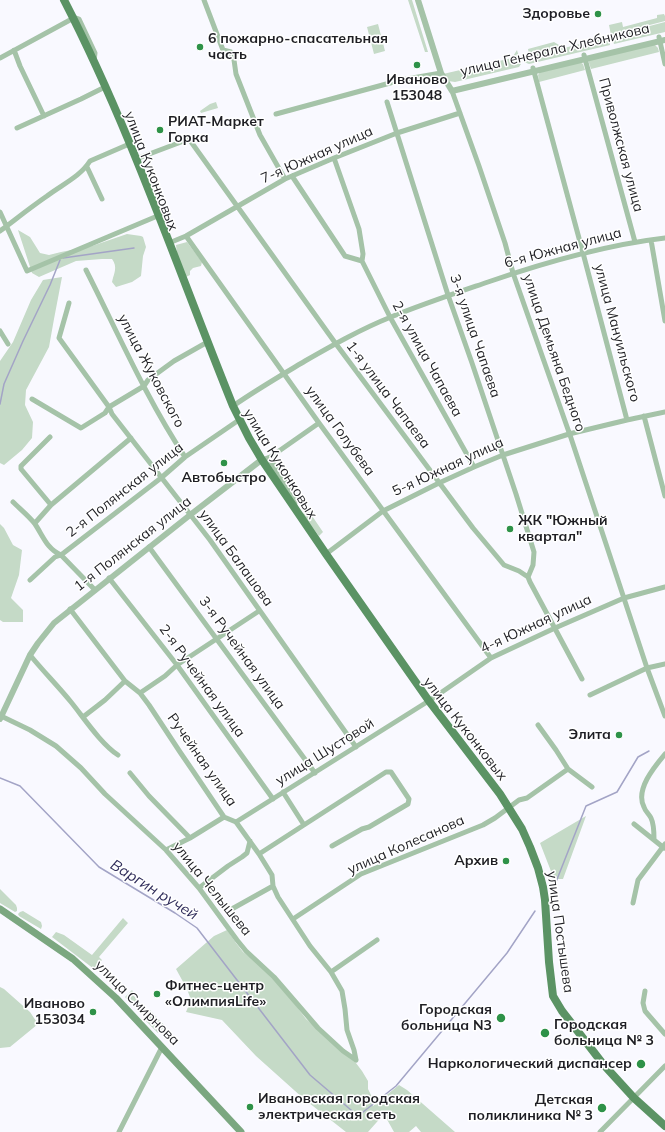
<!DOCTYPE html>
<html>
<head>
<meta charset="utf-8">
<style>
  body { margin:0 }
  canvas { display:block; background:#f9f9ff }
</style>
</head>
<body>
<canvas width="665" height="1132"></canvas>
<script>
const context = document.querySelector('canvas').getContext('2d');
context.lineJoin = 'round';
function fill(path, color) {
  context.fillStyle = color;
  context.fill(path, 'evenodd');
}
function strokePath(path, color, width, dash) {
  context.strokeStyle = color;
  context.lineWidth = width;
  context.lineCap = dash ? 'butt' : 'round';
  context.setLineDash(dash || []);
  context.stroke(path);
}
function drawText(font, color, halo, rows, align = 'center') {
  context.font = font + ' Mulish,sans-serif';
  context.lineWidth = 3;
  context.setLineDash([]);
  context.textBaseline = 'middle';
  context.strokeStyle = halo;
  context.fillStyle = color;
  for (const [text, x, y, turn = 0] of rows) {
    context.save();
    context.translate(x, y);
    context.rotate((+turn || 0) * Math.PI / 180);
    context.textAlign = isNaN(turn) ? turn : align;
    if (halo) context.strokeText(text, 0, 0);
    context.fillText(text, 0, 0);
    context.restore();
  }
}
fill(new Path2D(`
  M408,0H412L428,52H425Z
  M664,14L665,16V21L611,35L609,25L622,22L623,27L657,18V15Z
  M665,22V32L614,44L611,36Z
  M378,24L385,51L374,54L367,27Z
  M608,37L610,45L529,64L524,62L523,55L529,54L528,49L554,42L564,48Z
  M654,44L658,48L659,52L591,69L588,60Z
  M517,50L521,64L519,67L455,82L448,81L443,74L512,58Z
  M580,62L583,64L585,70L539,82L538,75L540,72Z
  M216,102L218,108L201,113L200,111L210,104Z
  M18,230L30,237L40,253L49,255L61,252L92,246L127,234L141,236L143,237L146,247L143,256L141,276L132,282L116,287L112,282C114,273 118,267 112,259H102L76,261L39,277L32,273Z
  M187,242L202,262L201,266L193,268L190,271V275L186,277L177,255L176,245Z
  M62,277L54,319L49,347L26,390L25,405L33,422L32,438L22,450L4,465L0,463V361L13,342L31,300L43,280Z
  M308,510L323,532L319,536L303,515L304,511Z
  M0,524L4,528L13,545L22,550L19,575L11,598L23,610V622H3L0,620Z
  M586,816L563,879H554L540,843Z
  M0,889L16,905L17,908V911L15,912L0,903Z
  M23,911L41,922L42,926L41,929L19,916L18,914L20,912Z
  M123,918L128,923L99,957L102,960L94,969L52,937L56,932L64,935L92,955Z
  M227,930L236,943L243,952L262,966L285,991L306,1019L353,1059L362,1071L368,1081V1089L373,1099V1106L399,1085L407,1090L455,1132H421L416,1126L409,1132H394L384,1114L368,1132H346L304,1099L256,1056L222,1020L186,1012L191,1000L187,989L176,969L214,936Z
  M0,987L4,989L30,1012L38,1024L10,1047L0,1048Z
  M132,990L134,993L133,995L140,1002L137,1005L133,1001L131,1003L125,997Z
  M143,1007L148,1012L150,1010L165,1026L158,1033L146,1021L148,1019L144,1015L145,1014L140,1009Z`), '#c5dac7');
strokePath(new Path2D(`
  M63,258L134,248
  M0,404L4,384L23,341L50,285L60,260
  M0,778L20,786L99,867L175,913L197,928L310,1075L358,1116L396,1086L507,953L535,911
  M552,892L586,806L617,792L638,757L649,751`), '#a3a4c6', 1.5);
strokePath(new Path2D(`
  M204,0L223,50L231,52L234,60L236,74L260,135L285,179
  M73,18H76L79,19L95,53L94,61
  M659,37L665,64
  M14,50L20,66L44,116
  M584,55L635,242
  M0,58L70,20
  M533,68L583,253L627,420
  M452,91L479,166L505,243L513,273L571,438L647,668L665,716
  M387,102L448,295L472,363L516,494L534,552L533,565L528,577
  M276,114L401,80L441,73
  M17,128L81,99L103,88
  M334,158L359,229L363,254L362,261L390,317L474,467
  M136,159L189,139L336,344L473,528L504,565L519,571L528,577L530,582L582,679
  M87,167L102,199
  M292,176L345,256L362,261
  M0,212L27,271L155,217
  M0,231C16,219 31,207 47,196C61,185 80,177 90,161L127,145
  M186,236L319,423L491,658
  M651,240L665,321
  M169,243L186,236L285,179L334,158L397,133L460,113
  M86,270C118,333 146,398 185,457
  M69,303L59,338L109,407L112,414L210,540L356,747
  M0,331L8,344
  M32,399L81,428L105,413L109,407L144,386L148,380L174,361L204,344
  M233,406C256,390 280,376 305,361C333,345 361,329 391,317C423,304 456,293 488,282C546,262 605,245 665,238
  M644,416L665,496
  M50,437L21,466V469L51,505
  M269,458L319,423
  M13,502C19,508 30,517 35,524C43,536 47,549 61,555L95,590
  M35,523L51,505L131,438
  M149,547L315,773
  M326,554L383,511L439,483L474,467L503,455L569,434L627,420L665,412
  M109,578L177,665L273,799
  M30,580L55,557L61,555L161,478L185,457L236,422
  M70,609L125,681L140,693L149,705L180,752L193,771L224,817L236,822L259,854L272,875L273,886L278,897L310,946L331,972L342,991L345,1009L347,1030L354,1050L356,1060
  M30,655C43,671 58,686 71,702C84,718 101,744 118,755
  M140,693L165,676L177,665L259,611
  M590,695L647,668L665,664
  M429,701L491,658L555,628L624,598L665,587
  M1,716L30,730L56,746L81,768L105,794L166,850L199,888L237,940L246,951L274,977L318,1028L343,1051L356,1060
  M83,717L105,700L125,681
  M538,725L556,750L568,769L592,787
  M130,773L149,796L190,838
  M283,792L304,825
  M236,822L427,702
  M634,824L664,848
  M654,839C654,832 654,824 651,818C649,814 645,811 644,807C635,790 654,767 665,754
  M166,850L190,838L224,817
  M259,854L386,772H391L409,799L408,804L369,827L362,829L332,846
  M199,888L228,866L242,857L247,853L250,841
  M633,903L638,880L665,844
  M230,910L273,886
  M293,919L361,874L483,825L495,818L519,800L527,798L568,769
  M331,972L377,940
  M645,991L643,1003L645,1011L665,1034
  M119,1132L162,1047
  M600,1132L665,1066`), '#a5c3a8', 5);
strokePath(new Path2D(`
  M418,0L441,73L452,91L665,40
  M0,719L30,655L38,643L54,623L190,515L260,461L269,458L295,497L294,507`), '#a5c3a8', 6);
strokePath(new Path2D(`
  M0,909L73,959L116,998L241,1132`), '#7ba780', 7);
strokePath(new Path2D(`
  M64,0C131,130 178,270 233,406L249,438L262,460L326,554L429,701L500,794L522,829L530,847L538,868L543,887L545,900L549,962L553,996L562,1011L576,1029L603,1064L634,1098L665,1126`), '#5b9364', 8);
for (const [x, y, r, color] of [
  [598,14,4,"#2e9248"],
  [200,47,4,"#2e9248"],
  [417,65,4,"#2e9248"],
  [160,130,4,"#2e9248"],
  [224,463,4,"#2e9248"],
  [510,529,4,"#2e9248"],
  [619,735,4,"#2e9248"],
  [506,861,4,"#2e9248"],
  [157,994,4,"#2e9248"],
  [93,1012,4,"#2e9248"],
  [501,1018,5,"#2e9248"],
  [545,1033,5,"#2e9248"],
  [641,1064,5,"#2e9248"],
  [250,1107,4,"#2e9248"],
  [602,1108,5,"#2e9248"]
]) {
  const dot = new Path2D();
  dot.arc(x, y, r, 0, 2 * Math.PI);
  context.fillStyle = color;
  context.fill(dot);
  strokePath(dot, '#fff', 1.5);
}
drawText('bold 14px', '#1f1f24', '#fff', [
  ["Здоровье",590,14],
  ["6 пожарно-спасательная",208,39,"left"],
  ["часть",208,55,"left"],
  ["Иваново",417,80,"center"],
  ["153048",417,96,"center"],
  ["РИАТ-Маркет",168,122,"left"],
  ["Горка",168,138,"left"],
  ["Автобыстро",224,478,"center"],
  ["ЖК \"Южный",518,521,"left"],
  ["квартал\"",518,537,"left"],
  ["Элита",611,735],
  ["Архив",498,861],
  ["Фитнес-центр",165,986,"left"],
  ["«ОлимпияLife»",165,1002,"left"],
  ["Иваново",85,1004],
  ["153034",85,1020],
  ["Городская",492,1010],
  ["больница N3",492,1026],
  ["Городская",554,1025,"left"],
  ["больница № 3",554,1041,"left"],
  ["Наркологический диспансер",632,1064],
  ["Ивановская городская",258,1099,"left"],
  ["электрическая сеть",258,1115,"left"],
  ["Детская",593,1100],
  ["поликлиника № 3",593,1116]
], 'right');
drawText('14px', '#1f1f24', '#fff', [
  ["улица Генерала Хлебникова",555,50,-13],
  ["Приволжская улица",621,145,75],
  ["7-я Южная улица",317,155,-24],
  ["улица Куконковых",151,171,69],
  ["6-я Южная улица",563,248,-15],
  ["улица Мануильского",617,333,75],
  ["3-я улица Чапаева",475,336,71],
  ["улица Демьяна Бедного",554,353,71],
  ["2-я улица Чапаева",427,359,61],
  ["улица Жуковского",151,371,62],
  ["1-я улица Чапаева",388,395,53],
  ["улица Голубева",340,431,54],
  ["улица Куконковых",280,464,58],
  ["5-я Южная улица",448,467,-25],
  ["2-я Полянская улица",125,490,-38],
  ["1-я Полянская улица",133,544,-38],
  ["улица Балашова",236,558,54],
  ["4-я Южная улица",536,624,-25],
  ["3-я Ручейная улица",242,653,54],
  ["2-я Ручейная улица",202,681,54],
  ["улица Куконковых",465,729,52],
  ["улица Шустовой",325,752,-32],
  ["Ручейная улица",202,760,55],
  ["улица Колесанова",406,845,-24],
  ["улица Челышева",212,889,51],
  ["улица Постышева",560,932,82],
  ["улица Смирнова",137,1003,45]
]);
drawText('italic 15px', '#312e5c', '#fff', [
  ["Варгин ручей",154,890,32]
]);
</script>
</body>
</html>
